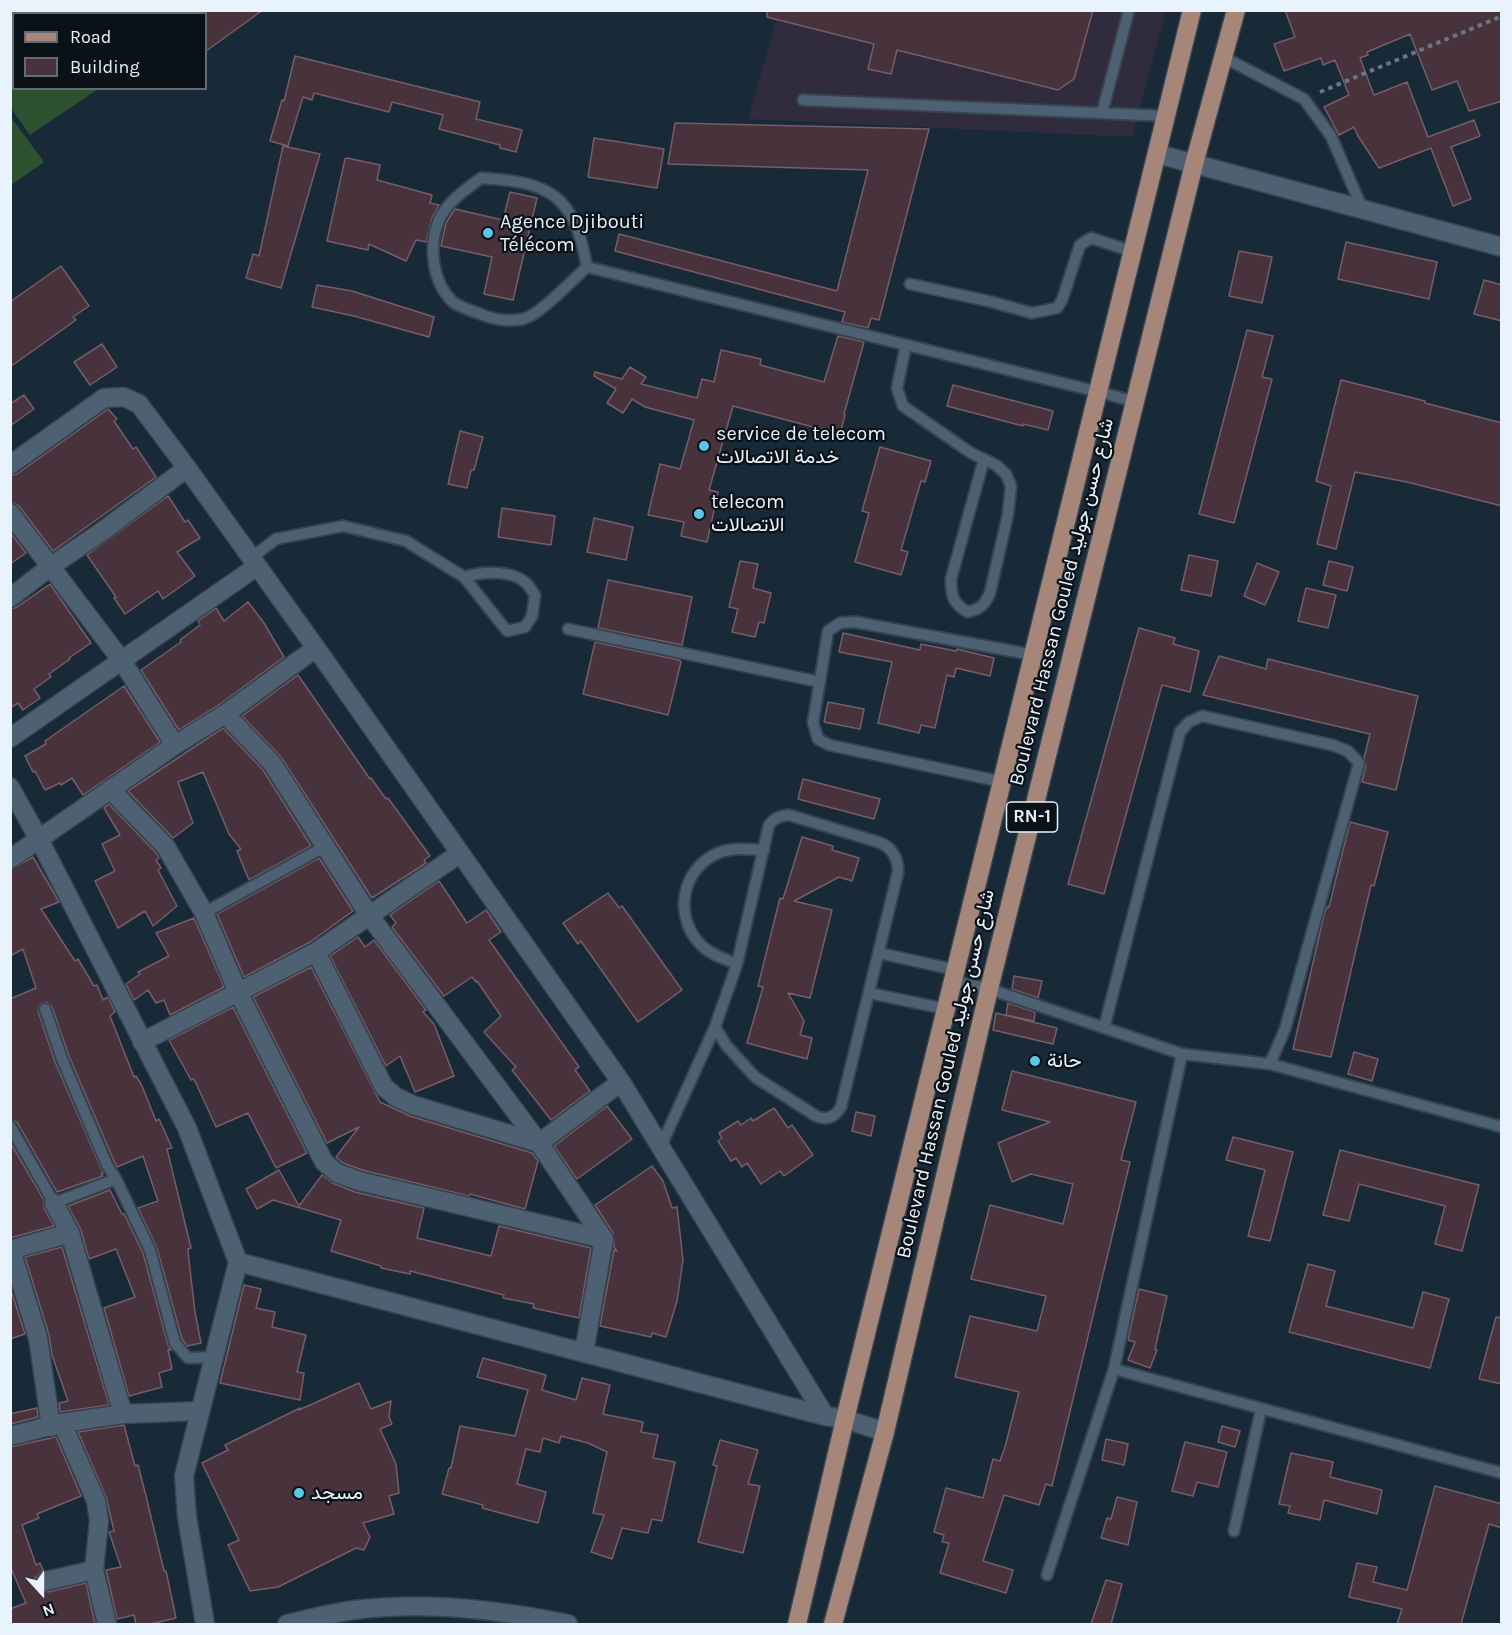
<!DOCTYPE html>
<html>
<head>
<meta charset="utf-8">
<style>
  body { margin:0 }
  #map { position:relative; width:1512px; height:1635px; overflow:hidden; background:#182a38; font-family:Karla,sans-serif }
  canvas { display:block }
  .frame { position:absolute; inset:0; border:12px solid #e8f3fd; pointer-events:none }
  .legend { position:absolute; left:12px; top:12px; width:195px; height:78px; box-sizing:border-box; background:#0a1218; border:2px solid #636c74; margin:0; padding:8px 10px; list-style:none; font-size:18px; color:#e8f3fd }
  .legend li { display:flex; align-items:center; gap:12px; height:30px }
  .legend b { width:30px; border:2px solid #636c74 }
  .north { position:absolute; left:12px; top:1563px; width:60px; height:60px; -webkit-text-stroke:4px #0a1218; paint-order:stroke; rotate:159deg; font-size:16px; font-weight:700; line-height:24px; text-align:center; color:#e8f3fd }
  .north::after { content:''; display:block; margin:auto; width:21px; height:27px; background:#e8f3fd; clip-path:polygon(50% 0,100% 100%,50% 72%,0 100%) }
</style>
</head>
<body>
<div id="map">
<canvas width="1512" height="1635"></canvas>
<div class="frame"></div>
<ul class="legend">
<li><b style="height:8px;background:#a68679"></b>Road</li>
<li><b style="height:16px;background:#48323c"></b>Building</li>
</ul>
<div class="north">N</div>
</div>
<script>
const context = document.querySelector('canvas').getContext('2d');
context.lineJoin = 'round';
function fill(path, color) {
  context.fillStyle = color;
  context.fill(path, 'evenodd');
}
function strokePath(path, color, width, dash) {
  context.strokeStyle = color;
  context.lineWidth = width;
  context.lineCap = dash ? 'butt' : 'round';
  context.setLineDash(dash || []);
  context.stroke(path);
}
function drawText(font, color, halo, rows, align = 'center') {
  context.font = font + ' Karla,Vazirmatn,sans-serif';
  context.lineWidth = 4.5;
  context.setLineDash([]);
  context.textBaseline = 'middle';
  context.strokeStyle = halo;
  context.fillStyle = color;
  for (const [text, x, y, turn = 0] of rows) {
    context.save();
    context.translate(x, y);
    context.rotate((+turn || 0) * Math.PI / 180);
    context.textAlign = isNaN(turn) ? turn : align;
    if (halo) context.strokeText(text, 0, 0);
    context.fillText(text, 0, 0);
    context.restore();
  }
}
fill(new Path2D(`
  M779,11H1166L1132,137L748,119Z`), '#302c3d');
fill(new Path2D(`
  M13,56L14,88L98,89L30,135L11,108V58Z
  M10,116L44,162L11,185H10Z`), '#2c522f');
const building = new Path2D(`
  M206,10H263L206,51Z
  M767,10H1093L1074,79L1058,90L897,50L891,74L868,69L874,44L767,17Z
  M1285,10H1502V101L1469,111L1457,81L1432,90L1410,34L1367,52L1368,55L1360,58L1374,95L1407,82L1428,137L1474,120L1480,136L1451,147L1471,199L1453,206L1431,148L1379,168L1358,136L1354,127L1339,135L1324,107L1349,95L1335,60L1323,65L1321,58L1284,71L1274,44L1295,37Z
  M295,56L480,102L476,119L522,130L516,152L500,148V145L439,129L443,115L392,102L389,112L314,93L312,100L303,97L288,146L270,141L282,100L284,101Z
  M675,123L929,129L879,320L871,318L868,328L842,322L845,312L615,251L619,234L837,291L868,170L668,164Z
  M594,138L664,149L657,188L588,177Z
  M283,146L320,154L281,288L246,278L253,254L259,256Z
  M347,158L380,165L377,180L432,195L430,203L439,205L432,218L426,242L416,240L406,261L369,244L368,250L327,241L345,159Z
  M510,192L537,198L513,300L484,294L492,257L441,246L446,223L455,209L503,220Z
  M1346,242L1437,262L1429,299L1338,279Z
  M1239,251L1272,257L1262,303L1229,296Z
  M61,266L89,306L73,317L76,320L10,367V302Z
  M1484,280L1502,285V321L1474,314Z
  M317,285L352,291L434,317L429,337L354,316L312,307Z
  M1247,330L1273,336L1262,377L1272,379L1234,523L1199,514Z
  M838,336L864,342L844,414L845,415L840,434L733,406L709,490L718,492L707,542L681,536L684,522L648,515L660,464L680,469L694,420L645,407L632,399L623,413L607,403L616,389L594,376L595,372L622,379L630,367L646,377L641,384L697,398L702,379L714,382L721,350L761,359L760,365L824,382Z
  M102,344L117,367L90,385L74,362Z
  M1341,380L1425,401V403L1502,423V506L1407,482L1355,472L1336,549L1317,544L1331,486L1316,481Z
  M953,385L1053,411L1048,430L1023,424V426L947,406Z
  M24,395L34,409L10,426V404Z
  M108,409L117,419L114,421L133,449L136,447L156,477L53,551L19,506L10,502V476L17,474Z
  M460,431L483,437L474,470H471L467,488L448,484Z
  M880,447L931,461L925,482L921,481L901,550L908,552L901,575L855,562L869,513L862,511Z
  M168,496L185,522L188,520L200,538L177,552L195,576L163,599L158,591L125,614L114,598L116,597L87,555Z
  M502,508L555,516L551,545L498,537Z
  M594,518L633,527L626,560L587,552Z
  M10,532L26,553L10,564Z
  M1189,555L1218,561L1211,596L1181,590Z
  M740,561L758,564L753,588L771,593L764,623L759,622L755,637L732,632L738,609L729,607Z
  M1329,561L1353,567L1347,591L1323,585Z
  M1257,563L1279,572L1265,605L1244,596Z
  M608,580L692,597L682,645L598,628Z
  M50,584L91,643L69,658L70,659L49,674L51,677L34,689L40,698L23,710L18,703L10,708V609L17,607Z
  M1306,588L1336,595L1328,628L1298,621Z
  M248,602L264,623L284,657L219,705L179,730L141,670L181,642L180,640L200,625L198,621L216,608L224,621Z
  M1139,628L1175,638L1173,644L1199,651L1190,692L1162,685L1104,894L1068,884Z
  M843,633L920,650L921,644L956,651L957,649L994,658L990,676L956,668L954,677L947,675L935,728L921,725L919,733L878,723L892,662L839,652Z
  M595,642L679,660L681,662L668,715L583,694Z
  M1219,656L1266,669L1268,659L1418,696L1396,790L1362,782L1366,765L1364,758L1370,734L1203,695Z
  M298,675L370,779L371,778L386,799L388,798L430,856L424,860L426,863L372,898L281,757L242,716Z
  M124,686L160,742L83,795L72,778L61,785L60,783L45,790L35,771L33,772L25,756L46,744L45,741Z
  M828,702L864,709L860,729L824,722Z
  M223,728L263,770L311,846L249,880L237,851L241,849L229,834L203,772L178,782L193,823L173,838L128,791Z
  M803,779L880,799L874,819L798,799Z
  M109,804L157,854L159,858L156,860L161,868L158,870L177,906L153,926L145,911L118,928L95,881L115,871L102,844L120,835L104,808Z
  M1350,822L1388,832L1374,886L1371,885L1331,1057L1293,1049L1324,915L1327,907H1329Z
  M802,837L833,846L832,850L859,858L852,881L839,877L794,901L832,910L810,998L788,993L804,1021L800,1035L812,1038L807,1059L747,1043L763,987L758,986L780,898L783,899Z
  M33,857L59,902L41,909L75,961L78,959L94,986L97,985L103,1000L108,997L115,1012L110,1016L134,1077L136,1076L142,1086L156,1121L159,1119L172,1148L167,1149L191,1248L188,1249L189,1261L195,1312L201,1343L187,1346L182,1339L157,1248L138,1208L158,1201L143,1156L117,1167L114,1161L69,1056L52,1007L47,1002L40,1004L38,1011L55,1062L103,1173L101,1174L103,1176L57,1192L17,1122L10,1119V999L36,988L23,949L10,956V870Z
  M319,858L353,911L310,942L244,977L217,914Z
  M439,881L467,923L486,910L501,932L489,940L579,1067L575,1070L590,1091L551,1120L512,1070L516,1067L484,1032L501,1016L477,981L476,982L472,977L444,996L392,927L396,923L390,915Z
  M608,893L619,908L622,906L682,990L638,1022L581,941L578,944L563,923Z
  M194,918L224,987L170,1015L164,1000L156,1003L148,990L134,1000L126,984L140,974L138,972L169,956L156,933Z
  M358,937L365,947L374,940L426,1010L423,1012L434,1024L454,1076L415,1092L400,1056L386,1066L330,956Z
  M311,967L380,1102L410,1116L532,1153L538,1161L525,1209L470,1194L469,1196L362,1170L343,1163L336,1157L359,1127L327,1143L253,997Z
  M1014,976L1042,981L1038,998L1012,989Z
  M1008,1003L1035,1012L1034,1021L1006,1015Z
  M233,1007L307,1153L276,1168L248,1113L216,1127L194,1079L191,1080L169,1040Z
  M996,1013L1057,1028L1053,1044L993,1030Z
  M1354,1052L1378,1059L1372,1081L1348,1074Z
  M1012,1071L1136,1102L1121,1160L1130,1162L1052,1486L1046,1484L1039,1505L1004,1495L983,1561L1013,1570L1006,1593L940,1573L949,1543L942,1542L944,1535L934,1532L946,1488L983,1498L993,1459L1000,1461L1005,1447L1019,1392L955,1377L970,1316L1037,1331L1046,1296L971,1279L990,1205L1063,1224L1073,1184L1031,1174L1012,1182L998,1143L1050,1122L1002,1110Z
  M607,1106L632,1139L577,1179L554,1146Z
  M774,1108L788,1128L792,1125L813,1155L784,1176L780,1171L761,1184L747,1163L742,1167L736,1158L731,1161L718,1141L722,1138L719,1133L738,1121L741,1125L751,1118L753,1121Z
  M856,1112L875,1116L871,1136L852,1131Z
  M1233,1137L1293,1152L1270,1241L1248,1236L1265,1170L1226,1160Z
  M10,1142L44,1200V1208L54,1226L10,1238Z
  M1340,1150L1479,1185L1462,1251L1435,1244L1445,1206L1359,1184L1349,1221L1323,1215Z
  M652,1166L663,1181L672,1208L677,1207L683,1260L677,1301L666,1337L652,1333L651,1337L600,1326L614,1250L617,1251L614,1247L613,1233L595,1205Z
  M279,1170L299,1206L322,1175L333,1183L355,1192L424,1208L417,1238L491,1256L499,1226L591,1248L579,1318L533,1308L534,1304L503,1298L504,1295L410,1271V1274L381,1268V1266L331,1251L341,1220L273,1200L257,1209L246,1189Z
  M110,1190L122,1214H124L143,1253L168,1345L171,1350H168L172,1369L159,1373L162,1387L129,1396L104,1308L135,1297L116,1249L89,1259L81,1230L68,1206Z
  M62,1247L109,1405L60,1412L59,1403L68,1401L52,1355L49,1335L25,1257Z
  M1308,1264L1335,1271L1326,1306L1413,1328L1423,1292L1449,1299L1430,1368L1289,1332Z
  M244,1285L261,1289L256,1308L275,1312L272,1327L306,1335L297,1372L304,1373L300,1400L220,1383Z
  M10,1287L25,1334L10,1339Z
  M1139,1289L1167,1296L1155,1349L1157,1350L1150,1368L1128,1360L1135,1342L1128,1340Z
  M1496,1317L1502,1318V1384L1479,1379Z
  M483,1358L546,1375L542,1390L576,1400L582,1378L610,1385L603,1414L643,1422L641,1432L658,1435L653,1458L675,1462L662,1521L652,1519L648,1533L622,1528L612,1559L591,1552L604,1515L593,1513L607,1452L588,1443L561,1436L559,1443L543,1438L540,1452L526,1449L517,1484L546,1492L538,1523L482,1508L483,1505L442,1494L449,1468H451L460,1426L515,1436L528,1390L477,1377Z
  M359,1383L371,1409L391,1401L389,1417L392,1424L380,1429L396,1464L399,1493L389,1496L394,1514L363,1523L370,1537L364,1550L356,1548L278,1587L250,1591L228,1545L239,1540L202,1463L228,1450L225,1445L300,1408L299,1410Z
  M37,1408L38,1417L10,1424V1414Z
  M124,1425L135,1466L138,1465L146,1496L164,1571H166L176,1618L150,1624H136L134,1615L117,1619L106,1570L121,1567L109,1532L114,1531L106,1497L78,1432Z
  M1222,1426L1240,1431L1235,1447L1218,1442Z
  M56,1437L81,1496L37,1514L39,1518L22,1525L36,1565L40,1563L43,1570L35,1578L37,1588L48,1592L86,1583L95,1624H10V1609L26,1603L10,1566V1447Z
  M1106,1439L1128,1444L1124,1465L1102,1460Z
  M720,1440L758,1450L748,1484L760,1486L743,1553L698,1542L717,1466L713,1465Z
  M1185,1442L1227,1452L1218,1487L1197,1482L1193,1496L1172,1491Z
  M1291,1453L1333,1462L1330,1477L1382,1490L1377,1514L1324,1500L1320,1520L1288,1513L1290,1506L1279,1504Z
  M1435,1486L1502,1504V1528L1489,1524L1461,1624H1397L1402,1609L1349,1597L1357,1563L1377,1567L1373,1582L1407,1590Z
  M1117,1497L1137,1502L1128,1545L1101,1538L1107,1518L1111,1519Z
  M1106,1580L1122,1584L1111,1624H1091Z`);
fill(building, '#48323c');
strokePath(building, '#765d68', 1.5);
const lane = new Path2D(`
  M1223,57L1304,99L1331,136L1363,210
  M803,100L1167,116
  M1102,113L1129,10
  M587,267C572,280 540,315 523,319C506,322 493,320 478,313C470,310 459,307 453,302C432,282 428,246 439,220C447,202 465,190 481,178C551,182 574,195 587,267L1099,392L1136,402
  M910,284L988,301L1032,313L1057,308L1062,300L1080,245L1091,238L1134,252
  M906,345L897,388L903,406L971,453L996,465L1006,474L1011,486L1008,514L990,593C985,604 981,609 968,612C953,604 951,596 951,579L984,459
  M250,559L276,539L343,526L406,541L464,577L507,631L525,627L532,616L535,595C532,592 530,586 526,583C511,569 482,572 464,577
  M568,629L820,682
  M1003,782L829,745L818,739L813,723L828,631L840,623L855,622L1034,655
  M204,913L326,846
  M879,953L956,970
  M737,964C725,959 711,955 701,945C673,917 681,869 718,853C732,847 749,849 764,850
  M953,981L989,989L1182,1054L1114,1369L1502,1473
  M869,993L946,1009
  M45,1009L62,1059L107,1165L116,1179L150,1250L175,1343L188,1358L214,1357
  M1104,1028L1180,732L1189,722L1202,716L1332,745L1348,751L1359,763L1285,1029L1270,1064L1182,1054
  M1270,1064L1502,1127
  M10,1126L54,1203L116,1179
  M661,1146L715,1027L737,964L769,825C774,818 780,816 789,815L878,842C892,847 898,858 898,872L841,1107C835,1117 827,1121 816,1116L755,1077L726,1045L715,1027
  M1234,1531L1261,1410
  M1047,1575L1114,1369`);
const street = new Path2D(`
  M1158,154L1502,247
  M10,465L104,398L124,397L139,404L187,468L316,648L621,1082L825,1416
  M10,513L122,661L175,745
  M10,598L51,566L100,533L187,468
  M225,714L272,763L369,915L539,1143L604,1239L584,1352
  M10,738L256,567
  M10,787L40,841L187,1128L238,1262L184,1476L187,1517L205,1624
  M110,789L166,847L204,913L238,992L324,1162L337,1173L359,1181L604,1239
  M10,859L175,745L225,714L316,648
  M316,952L384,1087L396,1097L413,1105L539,1143L621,1082
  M142,1042L316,952L459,854
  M54,1203L70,1233L123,1414
  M10,1250L70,1233
  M11,1250L38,1338L51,1427
  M238,1262L825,1416L845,1419L885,1432
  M62,1423L96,1501L99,1521L94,1570L107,1624
  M10,1436L62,1423L123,1414L199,1411
  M46,1581L94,1570`);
const secondary = new Path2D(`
  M287,1624C309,1619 332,1613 354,1610C426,1601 497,1609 568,1624`);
const primary = new Path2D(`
  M797,1624L845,1419L1192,10
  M833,1624L885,1432L989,989L1194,164L1236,10`);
strokePath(lane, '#354450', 14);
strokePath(street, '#354450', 21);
strokePath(secondary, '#354450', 21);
strokePath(primary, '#354450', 21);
strokePath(new Path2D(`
  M1320,92L1502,16`), '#687784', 4, [4.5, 4.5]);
strokePath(lane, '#4d6172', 10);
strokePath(street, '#4d6172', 18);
strokePath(secondary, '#4d6172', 18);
strokePath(primary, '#a68679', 18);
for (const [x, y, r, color] of [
  [488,233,6,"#5bc8e7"],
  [704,446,6,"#5bc8e7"],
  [699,514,6,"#5bc8e7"],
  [1035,1061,6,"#5bc8e7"],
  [299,1493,6,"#5bc8e7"]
]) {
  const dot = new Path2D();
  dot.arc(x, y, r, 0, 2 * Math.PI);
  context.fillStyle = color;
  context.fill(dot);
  strokePath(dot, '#0a1218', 2);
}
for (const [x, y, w] of [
  [1032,817,51]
]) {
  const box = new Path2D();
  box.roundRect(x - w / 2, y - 15, w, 30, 4.5);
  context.fillStyle = '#0a1218';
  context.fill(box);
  strokePath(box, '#e8f3fd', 1.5);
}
drawText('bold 18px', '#e8f3fd', null, [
  ["RN-1",1032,817]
]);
drawText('20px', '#e8f3fd', '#0a1218', [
  ["Agence Djibouti",500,222],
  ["Télécom",500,245],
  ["service de telecom",716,434],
  ["خدمة الاتصالات",716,457],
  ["telecom",711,502],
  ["الاتصالات",711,525],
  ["حانة",1047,1061],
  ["مسجد",311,1493]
], 'left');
drawText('20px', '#e8f3fd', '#0a1218', [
  ["Boulevard Hassan Gouled شارع حسن جوليد",1062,602,-76],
  ["Boulevard Hassan Gouled شارع حسن جوليد",946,1074,-77]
]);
</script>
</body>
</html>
